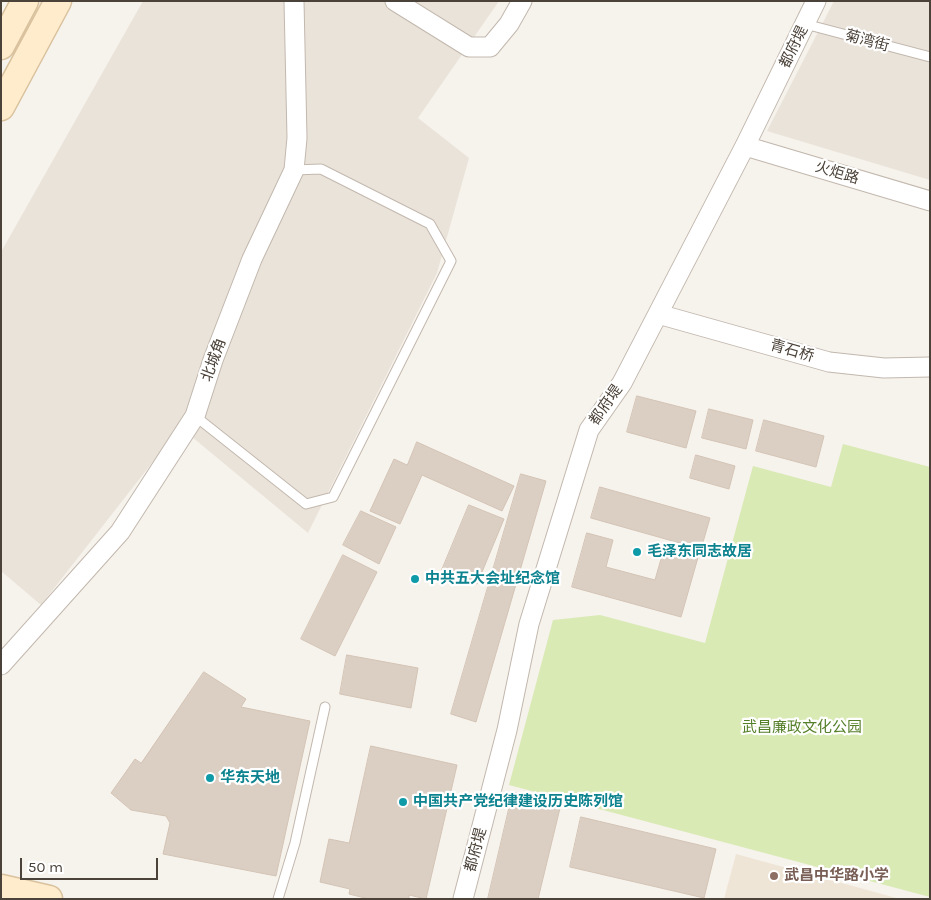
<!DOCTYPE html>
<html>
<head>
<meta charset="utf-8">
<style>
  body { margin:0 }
  #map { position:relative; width:931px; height:900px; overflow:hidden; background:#f6f2ec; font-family:Karla,sans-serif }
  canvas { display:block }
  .frame { position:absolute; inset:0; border:2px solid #4b4239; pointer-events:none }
  .scale { position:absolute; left:20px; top:858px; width:138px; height:22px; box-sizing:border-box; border:2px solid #4b4239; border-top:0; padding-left:6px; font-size:15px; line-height:18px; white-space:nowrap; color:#4b4239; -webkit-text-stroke:4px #fff; paint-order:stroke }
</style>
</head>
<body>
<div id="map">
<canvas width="931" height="900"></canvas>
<div class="frame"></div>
<div class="scale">50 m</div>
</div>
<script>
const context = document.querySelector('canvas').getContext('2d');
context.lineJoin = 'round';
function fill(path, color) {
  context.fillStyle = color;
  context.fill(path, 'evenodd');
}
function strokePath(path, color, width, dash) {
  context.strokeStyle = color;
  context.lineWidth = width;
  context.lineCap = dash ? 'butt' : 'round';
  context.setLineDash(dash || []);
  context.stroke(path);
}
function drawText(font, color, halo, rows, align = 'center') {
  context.font = font + ' Karla,"Noto Sans SC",sans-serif';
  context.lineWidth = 4.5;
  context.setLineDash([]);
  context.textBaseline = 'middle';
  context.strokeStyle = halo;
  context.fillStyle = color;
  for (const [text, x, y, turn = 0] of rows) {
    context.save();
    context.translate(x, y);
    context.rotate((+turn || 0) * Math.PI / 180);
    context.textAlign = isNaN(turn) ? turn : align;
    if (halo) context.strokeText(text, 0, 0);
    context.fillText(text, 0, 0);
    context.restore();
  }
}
fill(new Path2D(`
  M143,1H499L418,118L469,158L437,273L308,533L180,427L41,605L1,571V252Z
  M834,1H930V180L767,131Z`), '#eae3da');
fill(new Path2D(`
  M736,854L900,899H724Z`), '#efe5d6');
fill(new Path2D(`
  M843,444L930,467V897L509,785L553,620L600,615L705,643L753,466L831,487Z`), '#d9eab4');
const building = new Path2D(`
  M637,396L696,411L686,448L627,432Z
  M709,409L753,420L746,449L702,438Z
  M764,420L824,436L816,467L756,451Z
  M417,442L514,486L502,511L422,475L400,524L370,511L394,459L407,465Z
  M696,455L735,466L729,489L690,478Z
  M521,474L546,481L476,722L451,714Z
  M600,487L710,518L701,549L591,518Z
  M469,505L504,519L477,584L442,570Z
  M361,511L396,527L379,564L343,545Z
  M587,533L613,540L606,567L655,580L665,545L699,554L681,617L572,587Z
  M343,555L377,572L335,656L301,639Z
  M347,655L418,668L411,708L340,694Z
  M204,672L246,699L241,707L310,721L276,876L163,854L170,823L166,816L131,810L111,793L135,759L141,763Z
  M371,746L457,765L426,899L409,895V899H369L349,894L350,889L320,882L329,839L349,843Z
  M513,792L561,804L538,899H488Z
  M581,817L716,849L704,898L570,867Z`);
fill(building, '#dbcfc4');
strokePath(building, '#d3c3b4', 1);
const lane = new Path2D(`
  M805,24L930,57
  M195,416L306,504L333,497L451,261L430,224L321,169L294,170
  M278,899L295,843L325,707`);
const street = new Path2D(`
  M395,1L469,47H490L509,24L522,1
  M745,146L930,201
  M658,314L829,362L884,368L930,367
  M1,665L120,532L195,416L213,360L252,259L294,170L297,138L294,1
  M463,899L507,730L529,624L589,430L622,383L745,146L816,1`);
const secondary = new Path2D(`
  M1,46L25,1
  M1,107L58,1
  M1,888L49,899`);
strokePath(lane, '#c2b8ae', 11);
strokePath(street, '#c2b8ae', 21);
strokePath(secondary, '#d9c29d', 29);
strokePath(lane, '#fff', 9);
strokePath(street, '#fff', 19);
strokePath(secondary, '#ffeccd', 26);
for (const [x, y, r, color] of [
  [637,552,5,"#0f9aa8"],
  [415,579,5,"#0f9aa8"],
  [210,778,5,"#0f9aa8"],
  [403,802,5,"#0f9aa8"],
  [774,876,5,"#8d6e63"]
]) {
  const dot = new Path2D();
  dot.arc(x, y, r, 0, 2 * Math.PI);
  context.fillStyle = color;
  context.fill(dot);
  strokePath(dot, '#fff', 2);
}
drawText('15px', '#4b4239', '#fff', [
  ["菊湾街",867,41,15],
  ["都府堤",794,47,-64],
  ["火炬路",837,173,17],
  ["青石桥",792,351,16],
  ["北城角",214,360,-70],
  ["都府堤",606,405,-55],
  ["都府堤",476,850,-75]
]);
drawText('bold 15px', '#0d838f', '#fff', [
  ["毛泽东同志故居",647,552],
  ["中共五大会址纪念馆",425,579],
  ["华东天地",220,778],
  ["中国共产党纪律建设历史陈列馆",413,802]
], 'left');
drawText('15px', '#557f29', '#fff', [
  ["武昌廉政文化公园",802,728]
]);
drawText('bold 15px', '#785e54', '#fff', [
  ["武昌中华路小学",784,876]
], 'left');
</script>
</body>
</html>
